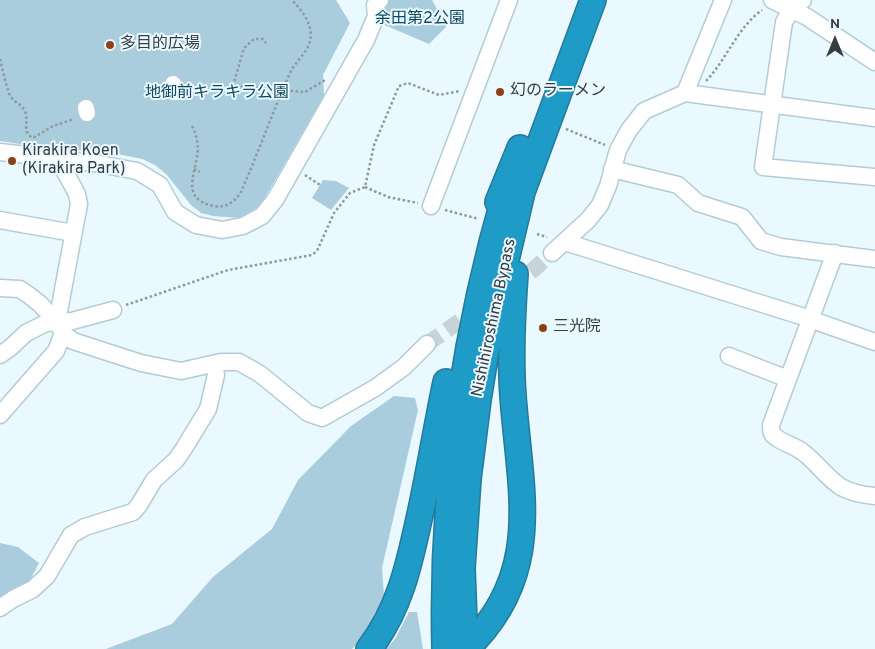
<!DOCTYPE html>
<html>
<head>
<meta charset="utf-8">
<style>
  body { margin:0 }
  #map { position:relative; width:875px; height:649px; overflow:hidden; background:#eaf8ff; font-family:Overpass,sans-serif }
  canvas { display:block }
  .north { position:absolute; left:810px; top:15px; width:50px; height:50px; -webkit-text-stroke:4px #eaf8ff; paint-order:stroke; rotate:0deg; font-size:14px; font-weight:700; line-height:20px; text-align:center; color:#343d42 }
  .north::after { content:''; display:block; margin:auto; width:18px; height:22px; background:#343d42; clip-path:polygon(50% 0,100% 100%,50% 72%,0 100%) }
</style>
</head>
<body>
<div id="map">
<canvas width="875" height="649"></canvas>
<div class="north">N</div>
</div>
<script>
const context = document.querySelector('canvas').getContext('2d');
context.lineJoin = 'round';
function fill(path, color) {
  context.fillStyle = color;
  context.fill(path, 'evenodd');
}
function strokePath(path, color, width, dash) {
  context.strokeStyle = color;
  context.lineWidth = width;
  context.lineCap = dash ? 'butt' : 'round';
  context.setLineDash(dash || []);
  context.stroke(path);
}
function drawText(font, color, halo, rows, align = 'center') {
  context.font = font + ' Overpass,"Noto Sans JP",sans-serif';
  context.lineWidth = 4;
  context.setLineDash([]);
  context.textBaseline = 'middle';
  context.strokeStyle = halo;
  context.fillStyle = color;
  for (const [text, x, y, turn = 0] of rows) {
    context.save();
    context.translate(x, y);
    context.rotate((+turn || 0) * Math.PI / 180);
    context.textAlign = isNaN(turn) ? turn : align;
    if (halo) context.strokeText(text, 0, 0);
    context.fillText(text, 0, 0);
    context.restore();
  }
}
fill(new Path2D(`
  M0,0H336L350,23L323,75L324,96L260,206L239,218L213,216L201,213L191,205L166,174L155,165L142,159L103,151L52,149L0,141Z
  M383,0H432L447,26L429,44L382,24Z
  M323,180L336,181L349,188L331,210L312,198Z
  M394,396L415,398L418,410L382,568L384,596L363,638L352,649H106L172,624L213,577L272,529L298,480L351,426Z
  M0,543L18,547L39,563L28,584L0,606Z
  M409,612H417L423,649H386L395,639Z`), '#aacdde');
strokePath(new Path2D(`
  M511,286L532,271L552,253
  M427,344L480,307`), '#c6d3d9', 16, [16, 8]);
const minor = new Path2D(`
  M772,0L807,17L875,62
  M803,0L792,9L784,22L763,167L875,177
  M173,84L175,92
  M685,93L875,118
  M86,108L87,113
  M0,152L94,163L137,171L160,185L175,212L196,225L222,230L243,226L262,216L275,200L366,40L376,16L375,5L380,0
  M612,169L678,185L698,203L742,217L761,241L781,247L875,259
  M431,206L509,0
  M0,220L73,233
  M565,242L801,316L875,342
  M552,253L588,220L600,205L608,186L618,150L629,130L644,111L685,93L723,0
  M835,253L771,425C771,431 771,435 777,438C785,444 796,446 804,453C817,463 827,478 841,487C852,493 863,495 875,496
  M0,288L20,289L30,296L40,304L57,322L63,333L73,341L141,363L181,371L221,362H239L260,374L308,413L322,418L375,388L404,367L427,344
  M57,322L79,204L77,194L58,159
  M0,355L10,348L26,333L46,323L72,321L113,310
  M729,356L788,379
  M0,415L56,351L63,333
  M0,608L13,599L33,589L47,576L71,535L85,527L133,512L139,505L154,480L176,460L183,450L208,409L216,375L214,364`);
const highway = new Path2D(`
  M498,202L520,148
  M369,649C401,608 410,560 421,510C430,468 437,425 446,382
  M445,649C441,492 463,338 507,188
  M465,649L462,568L468,479L478,400L489,332L522,192L593,0
  M466,649C545,573 520,492 513,396C510,355 512,315 515,274`);
strokePath(minor, '#b4cbd7', 19);
strokePath(highway, '#267a98', 28);
strokePath(new Path2D(`
  M0,59C2,67 7,91 11,97C16,104 23,104 26,114C28,124 22,132 33,138L53,126L74,119
  M706,81C727,59 737,28 762,10
  M233,86L244,48L254,39H263L266,43
  M187,96L203,91L233,86L305,92L327,79
  M192,126C197,136 199,146 197,157C193,179 183,200 214,206C226,208 232,203 240,194C258,154 272,113 290,73C295,62 307,53 310,41C314,25 302,11 292,0
  M566,129L605,145
  M194,169L200,172
  M305,175L320,185
  M365,187L388,197L418,203
  M445,210L479,219
  M537,234L547,237
  M126,305L228,270L312,255L317,251L334,213L350,193L365,187L374,145L399,86L408,83L439,95L460,91`), '#8d999f', 2.5, [2.5, 2.5]);
strokePath(minor, '#fff', 16);
strokePath(highway, '#1f9bc7', 25);
for (const [x, y, r, color] of [
  [110,45,5,"#88431b"],
  [500,92,5,"#88431b"],
  [12,161,5,"#88431b"],
  [543,328,5,"#88431b"]
]) {
  const dot = new Path2D();
  dot.arc(x, y, r, 0, 2 * Math.PI);
  context.fillStyle = color;
  context.fill(dot);
  strokePath(dot, '#eaf8ff', 2);
}
drawText('16px', '#0f495f', '#eaf8ff', [
  ["余田第2公園",420,20],
  ["地御前キラキラ公園",217,94]
]);
drawText('16px', '#343d42', '#eaf8ff', [
  ["多目的広場",120,45],
  ["幻のラーメン",510,92],
  ["Kirakira Koen",22,152],
  ["(Kirakira Park)",22,170],
  ["三光院",553,328]
], 'left');
drawText('16px', '#343d42', '#eaf8ff', [
  ["Nishihiroshima Bypass",495,318,-78]
]);
</script>
</body>
</html>
